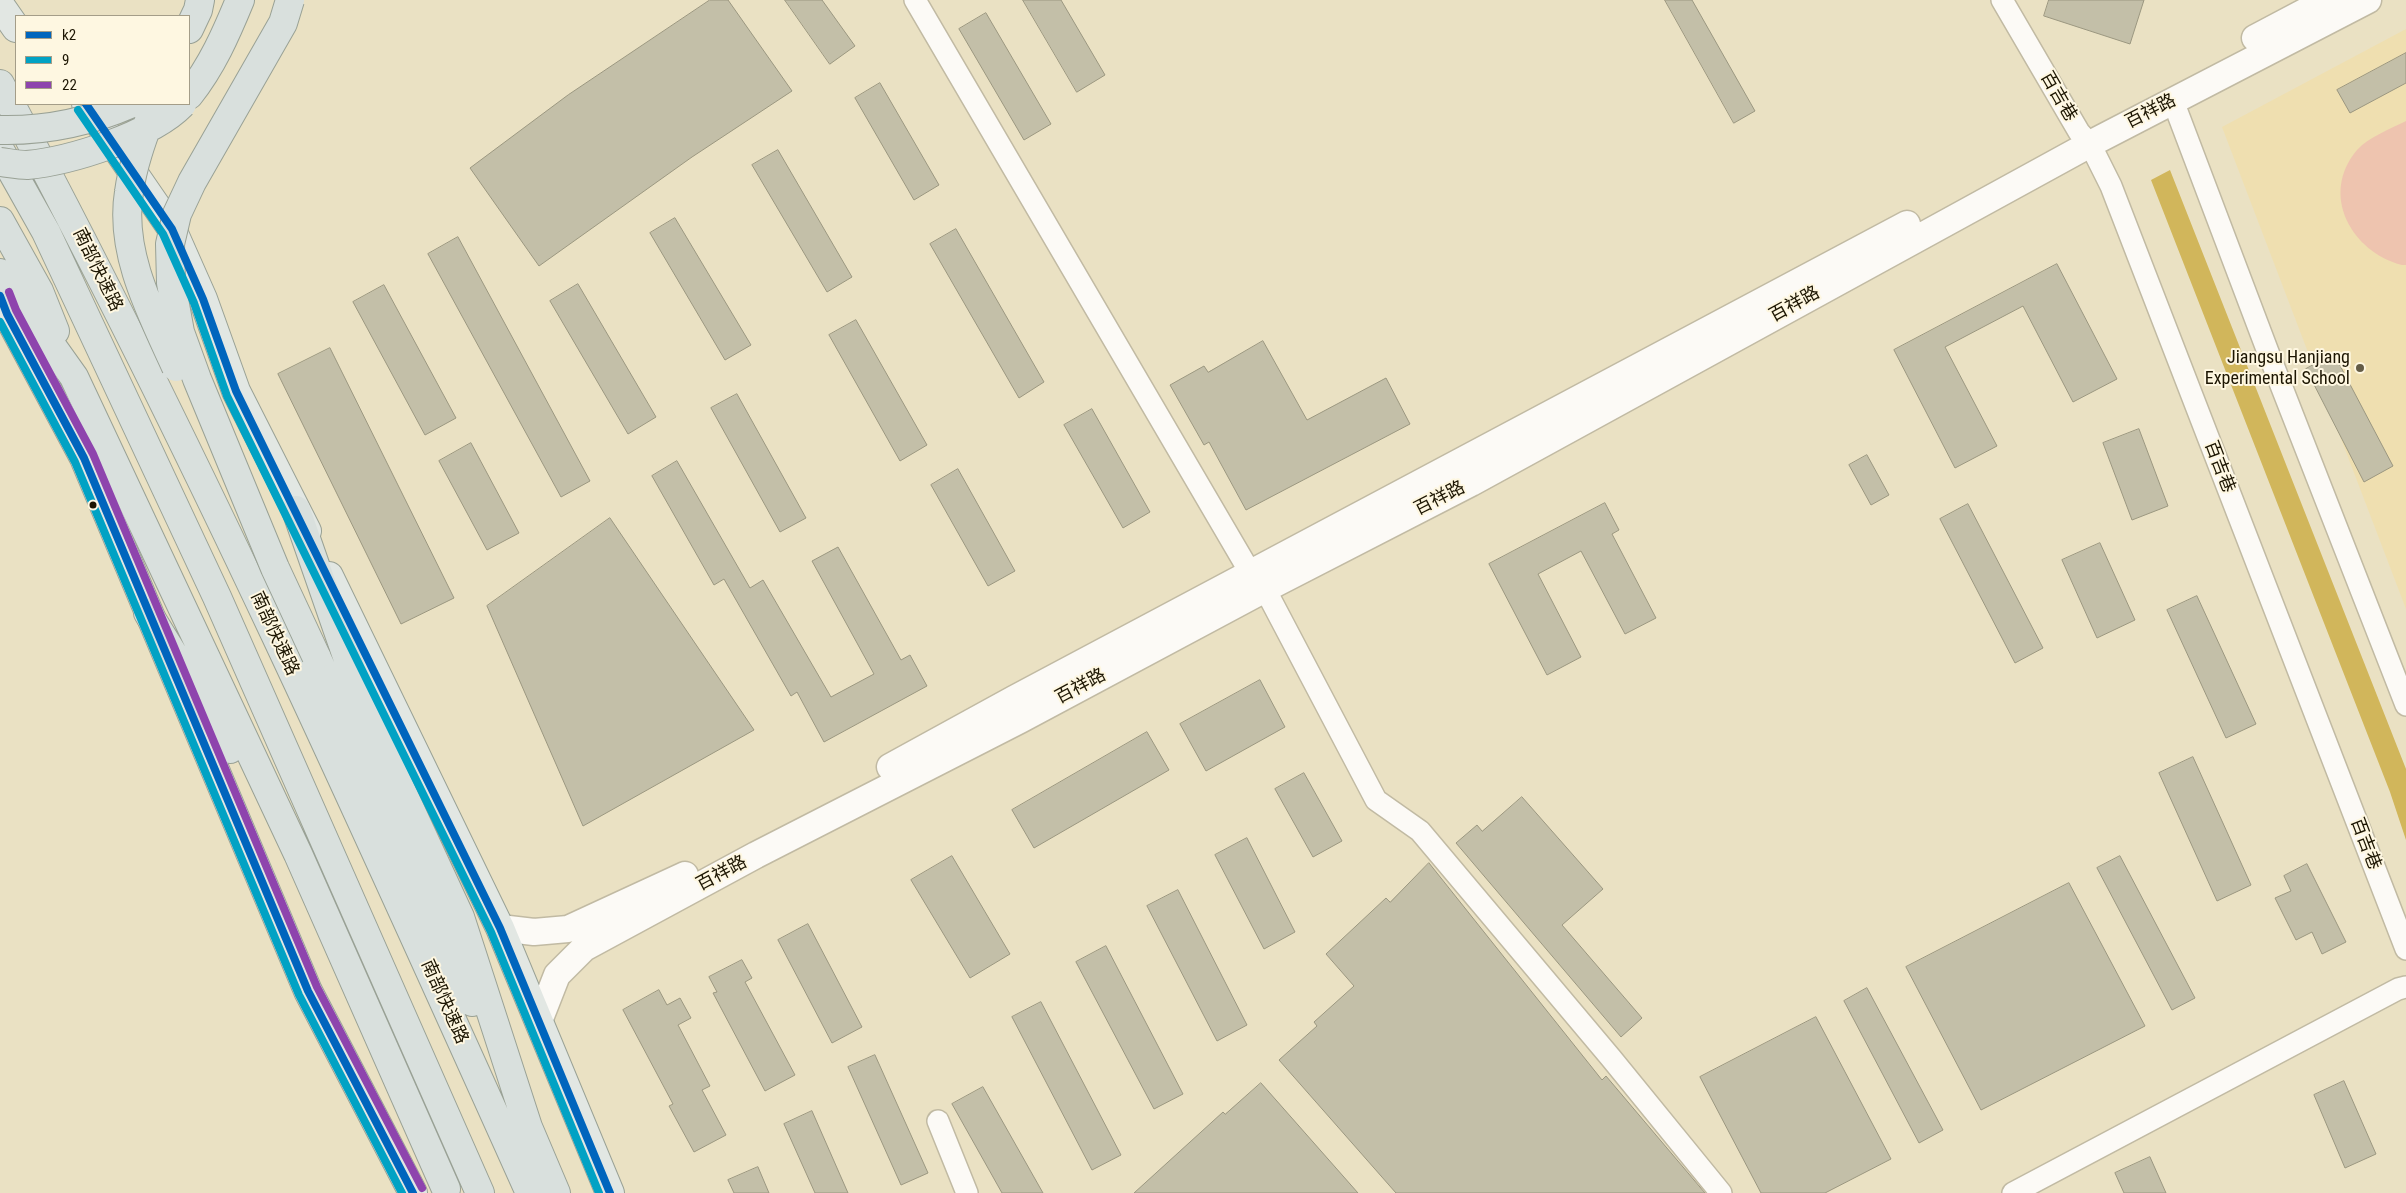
<!DOCTYPE html>
<html>
<head>
<meta charset="utf-8">
<style>
  body { margin:0 }
  #map { position:relative; width:2406px; height:1193px; overflow:hidden; background:#eae1c3; font-family:"Roboto Condensed",sans-serif }
  canvas { display:block }
  .legend { position:absolute; left:15px; top:15px; width:175px; height:90px; box-sizing:border-box; background:#fef7e1; border:1px solid #a49d88; margin:0; padding:6px 9px; list-style:none; font-size:15px; color:#1c1502 }
  .legend li { display:flex; align-items:center; gap:10px; height:25px }
  .legend b { width:25px; border:1px solid #a49d88 }
</style>
</head>
<body>
<div id="map">
<canvas width="2406" height="1193"></canvas>
<ul class="legend">
<li><b style="height:6px;background:#0065bd"></b>k2</li>
<li><b style="height:6px;background:#01a2c4"></b>9</li>
<li><b style="height:6px;background:#8e44ad"></b>22</li>
</ul>
</div>
<script>
const context = document.querySelector('canvas').getContext('2d');
context.lineJoin = 'round';
function fill(path, color) {
  context.fillStyle = color;
  context.fill(path, 'evenodd');
}
function strokePath(path, color, width, dash) {
  context.strokeStyle = color;
  context.lineWidth = width;
  context.lineCap = dash ? 'butt' : 'round';
  context.setLineDash(dash || []);
  context.stroke(path);
}
function drawText(font, color, halo, rows, align = 'center') {
  context.font = font + ' "Roboto Condensed","Noto Sans SC",sans-serif';
  context.lineWidth = 4;
  context.setLineDash([]);
  context.textBaseline = 'middle';
  context.strokeStyle = halo;
  context.fillStyle = color;
  for (const [text, x, y, turn = 0] of rows) {
    context.save();
    context.translate(x, y);
    context.rotate((+turn || 0) * Math.PI / 180);
    context.textAlign = isNaN(turn) ? turn : align;
    if (halo) context.strokeText(text, 0, 0);
    context.fillText(text, 0, 0);
    context.restore();
  }
}
fill(new Path2D(`
  M2406,29V609L2222,127Z`), '#efdfb0');
fill(new Path2D(`
  M2406,121V265H2402C2352,252 2319,195 2357,150C2369,137 2390,129 2406,121Z`), '#eec4af');
fill(new Path2D(`
  M2170,170L2406,769V840L2390,792L2151,180Z`), '#d1b65b');
const building = new Path2D(`
  M710,0H728L792,91L692,157L539,266L470,168L568,95Z
  M785,0H822L855,46L830,64Z
  M1023,0H1061L1105,75L1077,92Z
  M1665,0H1692L1755,111L1734,123Z
  M2049,0H2144L2130,44L2044,16Z
  M986,13L1051,124L1024,140L959,29Z
  M2406,53V83L2350,113L2337,90Z
  M880,83L939,185L914,200L855,98Z
  M778,150L852,277L827,292L752,165Z
  M675,218L751,345L725,360L650,233Z
  M956,229L1044,382L1019,398L930,244Z
  M458,237L590,481L561,497L428,254Z
  M2057,264L2117,379L2073,402L2023,306L1945,347L1997,446L1955,468L1894,350Z
  M578,284L656,417L628,434L550,301Z
  M384,285L456,418L425,435L353,302Z
  M856,320L927,445L900,461L829,335Z
  M1263,341L1307,420L1386,378L1410,424L1246,510L1209,442L1204,445L1170,385L1204,366L1208,372Z
  M330,348L454,598L401,624L278,374Z
  M2334,354L2393,466L2364,482L2306,369Z
  M737,394L806,518L780,532L711,408Z
  M1092,409L1150,512L1123,528L1064,425Z
  M2139,429L2168,506L2132,520L2103,443Z
  M471,443L519,533L487,550L439,461Z
  M1867,455L1889,495L1871,505L1849,465Z
  M677,461L750,588L763,580L831,697L874,674L812,561L838,547L901,660L910,655L927,686L824,742L797,692L791,696L724,579L714,585L652,476Z
  M958,469L1015,571L988,586L931,485Z
  M1605,503L1619,530L1612,534L1656,618L1625,634L1581,551L1538,574L1581,657L1547,675L1489,564Z
  M1968,504L2043,648L2015,663L1940,519Z
  M610,518L754,730L583,826L487,606Z
  M2100,543L2135,620L2097,638L2062,560Z
  M2197,596L2256,724L2226,738L2167,610Z
  M1260,680L1285,727L1206,771L1180,724Z
  M1147,732L1169,770L1034,848L1012,810Z
  M2193,757L2251,885L2217,901L2159,773Z
  M1304,773L1342,841L1313,857L1275,789Z
  M1522,797L1603,889L1562,925L1642,1018L1621,1037L1456,843L1477,825L1482,831Z
  M1247,838L1295,932L1264,949L1215,855Z
  M952,856L1010,954L970,978L911,880Z
  M2120,856L2195,998L2172,1010L2097,868Z
  M1429,863L1602,1080L1606,1076L1705,1193H1396L1279,1060L1317,1026L1314,1022L1354,986L1326,954L1386,898L1390,902Z
  M2307,864L2346,942L2322,954L2312,932L2296,940L2275,898L2291,891L2284,876Z
  M2069,883L2145,1026L1981,1110L1906,967Z
  M1178,890L1247,1025L1217,1041L1147,906Z
  M808,924L862,1027L832,1043L778,940Z
  M1106,946L1183,1094L1154,1109L1076,962Z
  M742,960L752,978L745,982L795,1075L765,1091L713,993L717,992L709,977Z
  M1867,988L1943,1130L1919,1143L1844,1001Z
  M659,990L667,1005L680,998L691,1018L678,1025L710,1086L702,1090L726,1135L694,1152L669,1106L673,1104L623,1010Z
  M1041,1002L1121,1155L1092,1170L1012,1017Z
  M1816,1017L1891,1159L1825,1193H1761L1700,1077Z
  M875,1055L928,1173L901,1185L848,1067Z
  M2344,1081L2376,1154L2345,1168L2314,1095Z
  M1261,1083L1358,1193H1134L1223,1112L1225,1114Z
  M983,1087L1043,1193H1002L952,1104Z
  M812,1111L848,1193H815L784,1124Z
  M2150,1157L2166,1193H2124L2115,1173Z
  M758,1167L769,1193H734L728,1180Z`);
fill(building, '#c3bfa8');
strokePath(building, '#9b9780', 1);
const minor = new Path2D(`
  M915,0L1251,574L1265,589L1376,800L1420,831L1611,1058L1721,1193
  M2002,0L2079,132L2090,144L2111,186L2406,949
  M2173,101L2268,352L2406,705
  M938,1121L967,1193
  M2013,1193L2398,989L2406,987`);
const tertiary = new Path2D(`
  M2255,38L2327,0
  M890,767L1014,699L1907,224
  M500,928L534,932L568,929L685,875
  M539,1021L557,975L584,948L756,855L1020,720L1265,589L1471,483L2090,144L2368,0`);
const primary = new Path2D(`
  M0,5L16,28
  M86,104L172,229L203,299L236,391L307,531
  M0,296L7,314L84,458L308,991L413,1193
  M329,576L500,928L610,1193`);
const trunk = new Path2D(`
  M189,29L198,10L200,0
  M0,84C194,445 362,819 530,1193
  M189,95C212,66 226,34 240,0
  M0,150L46,232L217,597L480,1193
  M0,221L39,291L55,331
  M0,273L74,377L298,854L446,1189
  M296,510L369,720L460,917L528,1127L556,1193
  M148,613L222,733L230,749
  M316,656L472,1002`);
strokePath(minor, '#c1baa3', 24);
strokePath(tertiary, '#c1baa3', 29);
strokePath(primary, '#99a195', 30);
strokePath(trunk, '#99a195', 30);
strokePath(minor, '#fcfaf6', 21);
strokePath(tertiary, '#fcfaf6', 26);
strokePath(primary, '#e2e7e3', 28);
strokePath(trunk, '#d9e0dd', 28);
const trunkBridge = new Path2D(`
  M290,0L283,23L192,182L177,214L170,244L171,283L180,332L197,379L275,568L316,656
  M155,104C145,132 133,162 129,192C119,253 152,314 176,367
  M0,130C45,131 89,122 130,104
  M0,162C9,163 18,165 27,165C70,161 151,136 182,104`);
strokePath(trunkBridge, '#99a195', 30, []);
strokePath(trunkBridge, '#d9e0dd', 28);
strokePath(new Path2D(`
  M86,104L172,229L203,299L236,391L500,928L610,1193
  M0,296L7,314L84,458L308,991L413,1193`), '#0065bd', 8);
strokePath(new Path2D(`
  M78,110L163,234L194,303L227,396L491,932L599,1193
  M0,322L75,462L299,995L402,1193`), '#01a2c4', 8);
strokePath(new Path2D(`
  M9,292L16,310L93,454L317,987L422,1188`), '#8e44ad', 8);
for (const [x, y, r, color] of [
  [2360,368,5,"#645c46"],
  [93,505,4.5,"#1c1502"]
]) {
  const dot = new Path2D();
  dot.arc(x, y, r, 0, 2 * Math.PI);
  context.fillStyle = color;
  context.fill(dot);
  strokePath(dot, '#fef7e1', 2);
}
drawText('18px', '#1c1502', '#fef7e1', [
  ["百吉巷",2058,97,60],
  ["百祥路",2151,112,-27],
  ["南部快速路",97,270,64],
  ["百祥路",1795,305,-29],
  ["百吉巷",2219,467,69],
  ["百祥路",1440,499,-27],
  ["南部快速路",274,634,65],
  ["百祥路",1081,687,-28],
  ["百吉巷",2365,844,69],
  ["百祥路",722,874,-28],
  ["南部快速路",444,1002,66]
]);
drawText('18px', '#1c1502', '#fef7e1', [
  ["Jiangsu Hanjiang",2350,358],
  ["Experimental School",2350,379]
], 'right');
</script>
</body>
</html>
